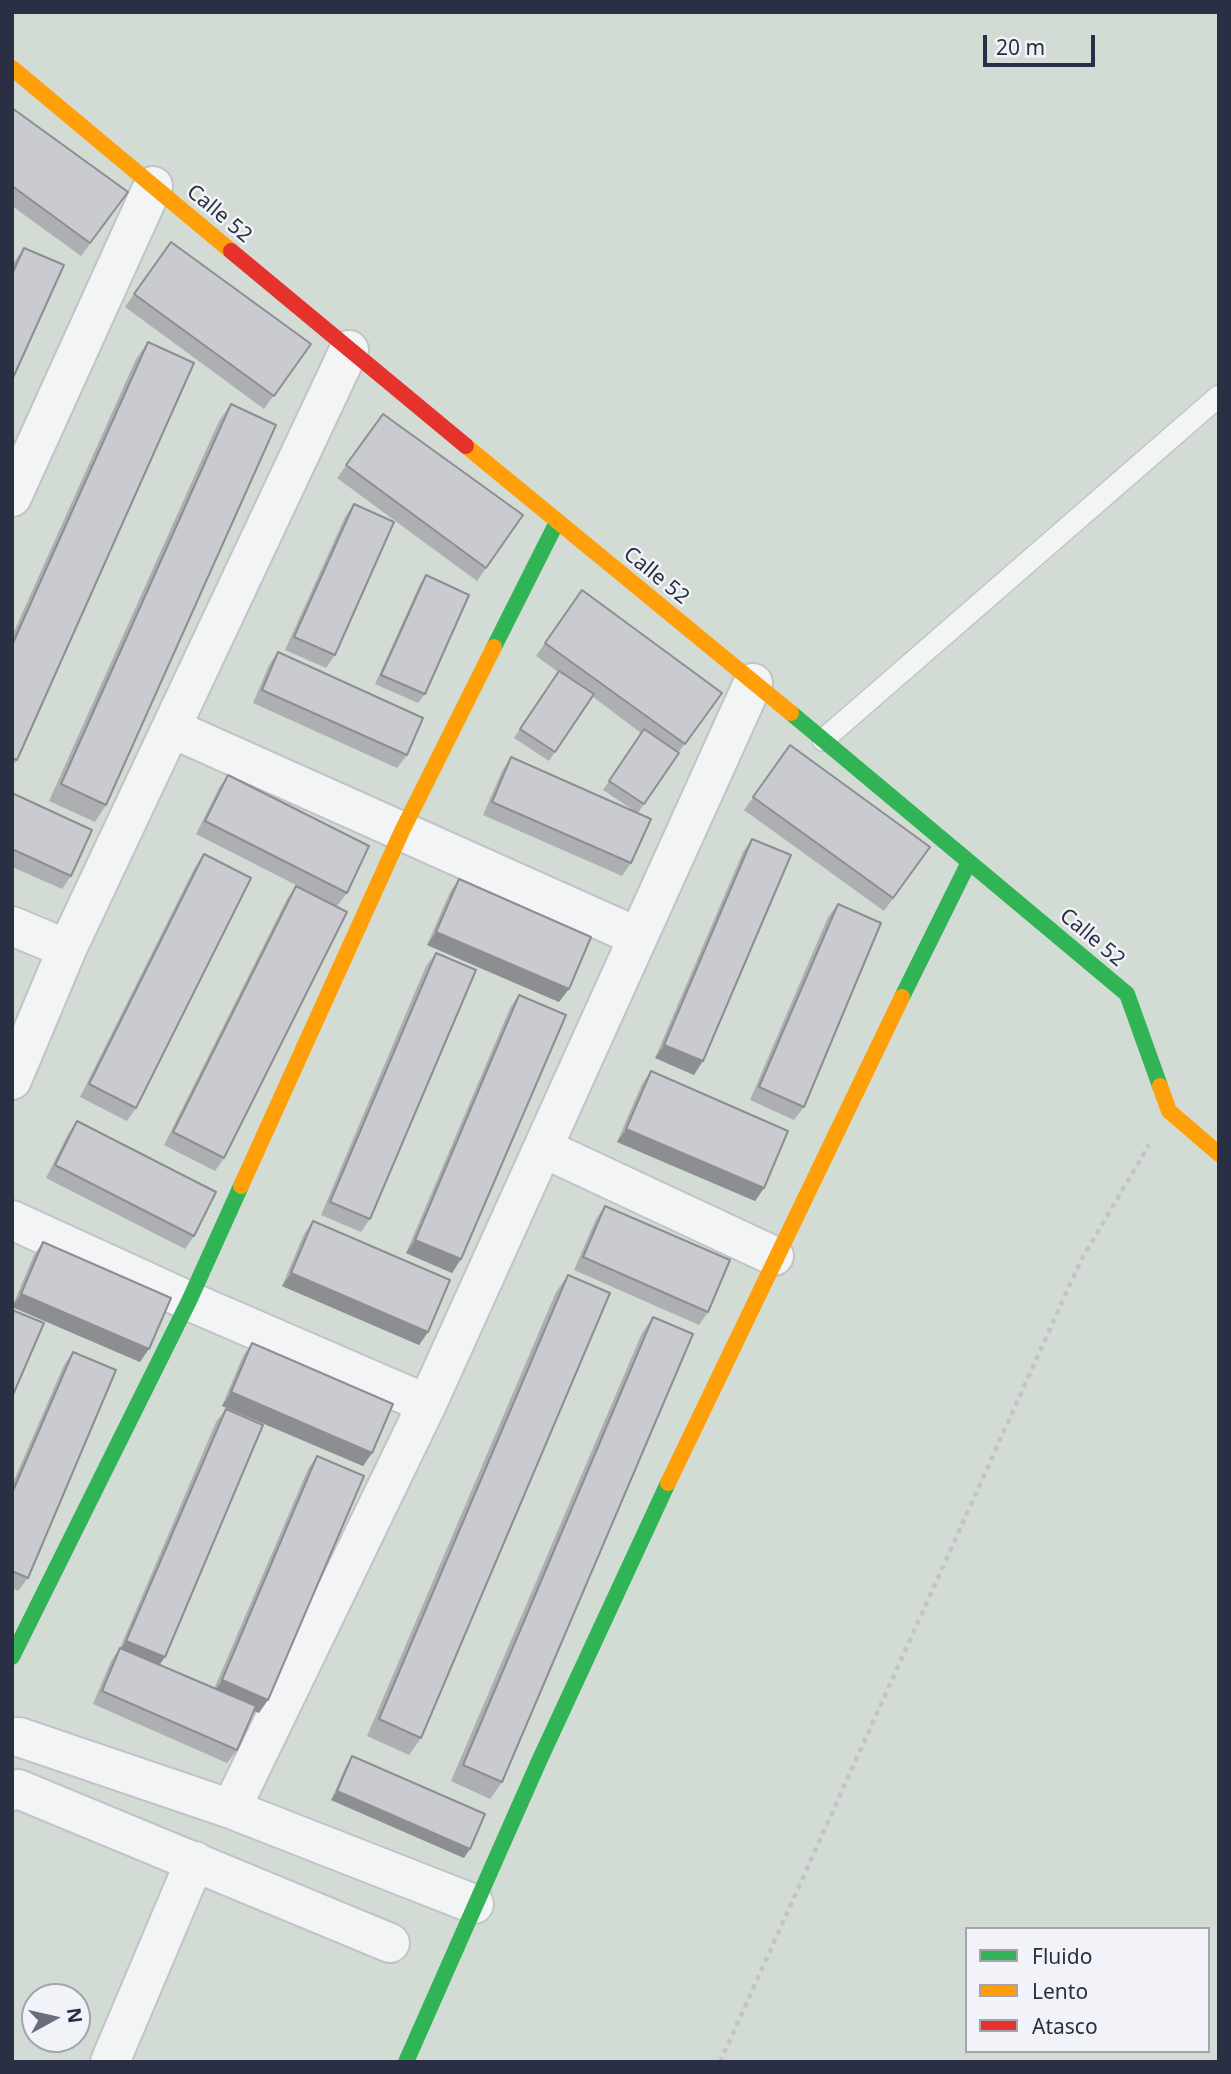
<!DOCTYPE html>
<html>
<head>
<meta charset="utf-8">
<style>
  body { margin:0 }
  #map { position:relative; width:1231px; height:2074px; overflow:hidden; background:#e4e5e9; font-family:"Noto Sans",sans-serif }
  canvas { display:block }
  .frame { position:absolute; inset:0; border:14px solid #2a2f43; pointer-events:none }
  .legend { position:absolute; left:965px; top:1927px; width:245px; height:126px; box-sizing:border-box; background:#f2f3f8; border:2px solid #a2a5b0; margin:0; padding:9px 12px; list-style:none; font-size:21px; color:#2a2f43 }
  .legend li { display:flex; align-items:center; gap:14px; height:35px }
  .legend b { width:35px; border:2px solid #a2a5b0 }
  .north { position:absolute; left:21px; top:1983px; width:70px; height:70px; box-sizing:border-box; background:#f2f3f8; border:2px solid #a2a5b0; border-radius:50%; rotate:82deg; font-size:19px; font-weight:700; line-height:28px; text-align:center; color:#2a2f43 }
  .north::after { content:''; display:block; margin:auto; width:24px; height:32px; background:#6b6f7d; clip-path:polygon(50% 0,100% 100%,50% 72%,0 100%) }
  .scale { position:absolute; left:983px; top:35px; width:112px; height:32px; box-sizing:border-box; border:4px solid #2a2f43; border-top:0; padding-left:9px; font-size:21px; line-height:24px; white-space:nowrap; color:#2a2f43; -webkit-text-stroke:5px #f2f3f8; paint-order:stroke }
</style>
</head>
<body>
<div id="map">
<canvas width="1231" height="2074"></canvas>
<div class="frame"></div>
<ul class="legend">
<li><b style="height:9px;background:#30b455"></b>Fluido</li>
<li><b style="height:9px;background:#ff9f0a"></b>Lento</li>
<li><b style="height:9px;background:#e5322d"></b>Atasco</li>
</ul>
<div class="north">N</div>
<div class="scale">20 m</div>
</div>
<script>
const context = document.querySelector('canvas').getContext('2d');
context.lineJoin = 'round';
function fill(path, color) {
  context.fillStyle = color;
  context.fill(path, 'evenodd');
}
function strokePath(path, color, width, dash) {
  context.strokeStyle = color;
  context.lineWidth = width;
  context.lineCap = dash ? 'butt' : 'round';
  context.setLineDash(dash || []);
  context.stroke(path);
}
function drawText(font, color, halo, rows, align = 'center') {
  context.font = font + ' "Noto Sans",sans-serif';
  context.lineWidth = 5;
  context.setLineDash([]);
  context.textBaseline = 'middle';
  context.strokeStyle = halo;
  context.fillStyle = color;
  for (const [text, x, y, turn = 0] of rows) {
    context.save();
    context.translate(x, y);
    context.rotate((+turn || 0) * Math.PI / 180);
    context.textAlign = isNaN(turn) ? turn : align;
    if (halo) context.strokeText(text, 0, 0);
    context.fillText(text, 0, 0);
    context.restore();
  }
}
fill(new Path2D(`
  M12,12H1219V2062H12ZM967,1929H1208V2051H967ZM35,1997H77V2039H35Z`), '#d3dcd4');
const lane = new Path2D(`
  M823,740L1219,396`);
const street = new Path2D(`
  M12,497L153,186
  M171,728L638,937
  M12,926L67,949
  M12,1080L67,949L349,350
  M543,1148L774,1256
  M12,1220L189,1301L427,1404
  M12,1737H19L231,1809L474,1904
  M12,1791L18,1789L390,1943
  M231,1809L427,1404L753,683
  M110,2062L195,1861`);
strokePath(lane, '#c2c3c7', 24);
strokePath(street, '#c2c3c7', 42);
strokePath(new Path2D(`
  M720,2062L1081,1260L1149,1145`), '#c3c3c9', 4.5, [5, 5]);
strokePath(lane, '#f3f4f6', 21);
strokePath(street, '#f3f4f6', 38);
strokePath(new Path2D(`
  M494,647L557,522
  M791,713L1127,994L1160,1086
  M902,997L969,862
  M12,1657L189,1301L241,1186
  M406,2062L540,1759L668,1483`), '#30b455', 16);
strokePath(new Path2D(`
  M12,68L231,251
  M466,446L791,713
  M1160,1086L1169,1111L1219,1154
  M241,1186L402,831L494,647
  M668,1483L902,997`), '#ff9f0a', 16);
strokePath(new Path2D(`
  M231,251L466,446`), '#e5322d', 16);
fill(new Path2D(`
  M12,108L128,192L81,256L12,206Z
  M171,242L311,344L264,409L125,307Z
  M24,248L12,380V265Z
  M148,342L17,760L12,766V636L136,359Z
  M231,404L106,805L95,822L49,801L219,421Z
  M383,414L523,515L477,581L337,478Z
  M354,504L335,655L326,668L285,650L345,517Z
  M426,575L425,694L418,703L375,684L420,584Z
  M582,590L722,693L675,757L638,813L631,863L622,876L483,815L502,771L511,757L636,812L603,790L641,733L592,696L549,761L514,738L558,672L536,656Z
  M278,652L407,755L397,768L253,703L269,665Z
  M790,745L930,847L884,911L744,810Z
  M228,775L347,893L337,906L196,834L219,788Z
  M12,793L71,876L62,889L12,867Z
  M752,839L694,1075L655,1058L743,852Z
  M204,854L136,1108L127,1121L80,1097L195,867Z
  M459,879L559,1002L427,945L450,892Z
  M296,886L224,1158L215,1171L164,1145L287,899Z
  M838,904L804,1107L794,1120L750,1100L828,917Z
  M436,953L370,1219L361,1232L321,1215L426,966Z
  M519,995L461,1259L452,1273L406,1253L510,1008Z
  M651,1071L764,1188L755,1201L617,1142L642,1084Z
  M77,1121L194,1236L185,1249L46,1178L68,1134Z
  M605,1206L708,1312L699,1325L574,1270L596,1219Z
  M313,1221L428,1332L419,1345L282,1286L304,1234Z
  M43,1242L140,1362L12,1307L34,1255Z
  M568,1275L421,1738L409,1755L367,1736L556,1292Z
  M653,1317L502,1782L490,1799L451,1781L642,1333Z
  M252,1343L372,1453L363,1466L222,1406L243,1356Z
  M73,1352L28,1578L18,1591L12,1588V1485L64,1365Z
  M226,1409L159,1665L214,1689L308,1469L317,1456L259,1713L254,1710L237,1750L227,1763L93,1704L111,1661L120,1648L216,1422Z
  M352,1756L464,1858L331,1800L346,1766Z`), '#aeafb3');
fill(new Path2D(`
  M436,932L569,989L559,1002L427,945Z
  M664,1045L703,1061L694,1075L655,1058Z
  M626,1129L764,1188L755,1201L617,1142Z
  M415,1240L461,1259L452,1273L406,1253Z
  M291,1273L428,1332L419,1345L282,1286Z
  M21,1294L149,1349L140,1362L12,1307Z
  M231,1392L372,1453L363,1466L222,1406Z
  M126,1641L165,1657L156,1670L117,1654Z
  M222,1680L268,1700L259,1713L213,1693Z
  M337,1791L470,1849L464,1858L331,1800Z`), '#8d8e92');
const building = new Path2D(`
  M12,108L128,192L90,243L12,186Z
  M171,242L311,344L274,396L134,294Z
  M24,248L64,265L12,380V274Z
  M148,342L194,363L17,760L12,758V645Z
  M231,404L276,425L106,805L61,784Z
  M383,414L523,515L486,568L346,465Z
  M354,504L394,522L335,655L294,637Z
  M426,575L469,595L425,694L381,675Z
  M582,590L722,693L685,744L545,643Z
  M278,652L423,718L407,755L262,690Z
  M559,671L594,694L555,752L520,729Z
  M644,729L679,753L644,804L609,781Z
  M790,745L930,847L893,898L753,797Z
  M511,757L651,819L631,863L492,802Z
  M228,775L369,846L347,893L205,821Z
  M12,793L92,830L71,876L12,849Z
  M752,839L791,855L703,1061L664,1045Z
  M204,854L251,878L136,1108L89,1084Z
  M459,879L591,937L569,989L436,932Z
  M296,886L347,912L224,1158L173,1132Z
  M838,904L881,923L804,1107L759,1087Z
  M436,953L476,970L370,1219L330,1202Z
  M519,995L566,1015L461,1259L415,1240Z
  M651,1071L788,1131L764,1188L626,1129Z
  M77,1121L216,1192L194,1236L55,1165Z
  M605,1206L730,1260L708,1312L583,1257Z
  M313,1221L450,1280L428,1332L291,1273Z
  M43,1242L171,1298L149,1349L21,1294Z
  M568,1275L610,1293L421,1738L379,1719Z
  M12,1310L44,1323L12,1397Z
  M653,1317L693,1334L502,1782L463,1765Z
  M252,1343L393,1404L372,1453L231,1392Z
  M73,1352L116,1370L28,1578L12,1571V1493Z
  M226,1409L263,1425L165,1657L126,1641Z
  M317,1456L364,1476L268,1700L222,1680Z
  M120,1648L256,1706L237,1750L102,1691Z
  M352,1756L485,1814L470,1849L337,1791Z`);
fill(building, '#cacbd0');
strokePath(building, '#8d8e92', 2);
drawText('21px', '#2a2f43', '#f2f3f8', [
  ["Calle 52",219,214,40],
  ["Calle 52",656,576,39],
  ["Calle 52",1092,938,40]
]);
</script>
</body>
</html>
